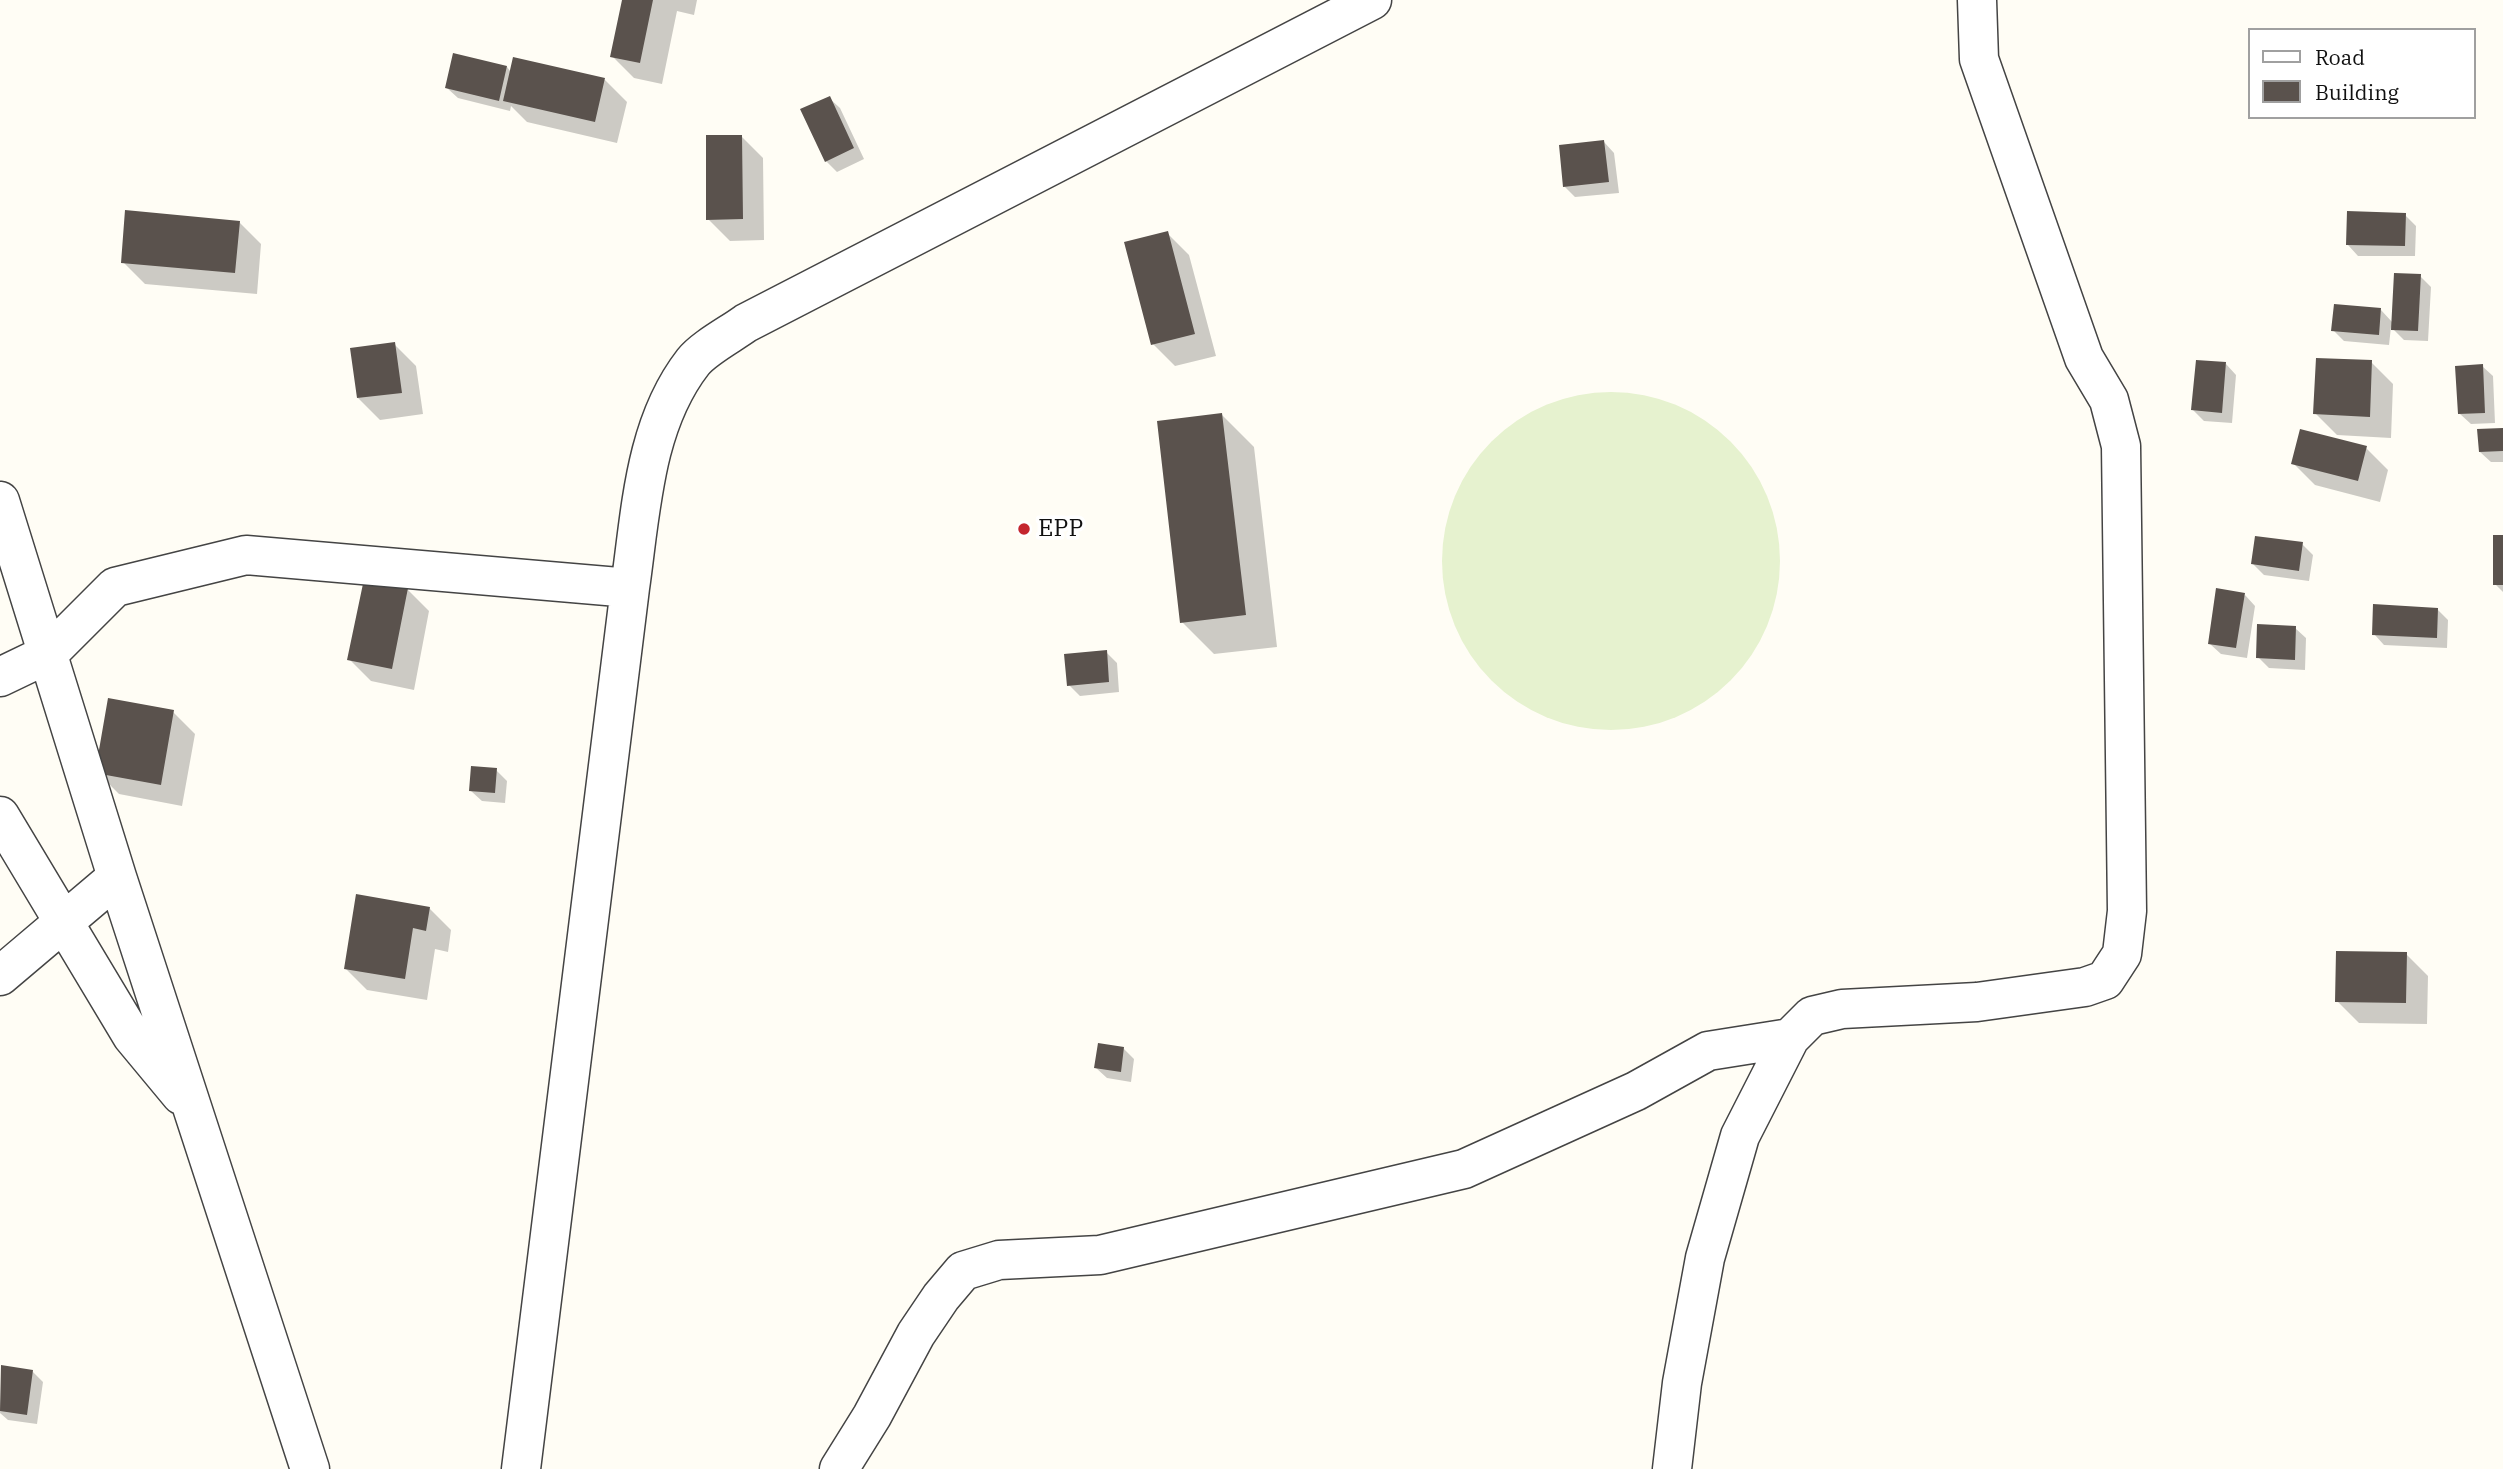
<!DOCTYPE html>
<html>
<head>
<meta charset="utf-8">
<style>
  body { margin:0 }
  #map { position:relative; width:2503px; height:1469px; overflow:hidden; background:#fffdf5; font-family:"IBM Plex Serif",serif }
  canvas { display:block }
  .legend { position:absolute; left:2248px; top:28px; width:228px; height:91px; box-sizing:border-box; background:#fff; border:2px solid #a0a0a0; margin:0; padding:9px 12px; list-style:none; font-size:21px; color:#111 }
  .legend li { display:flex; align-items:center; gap:14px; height:35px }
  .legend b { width:35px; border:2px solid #a0a0a0 }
</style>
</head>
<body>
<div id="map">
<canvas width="2503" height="1469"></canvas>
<ul class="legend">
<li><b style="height:9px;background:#fff"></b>Road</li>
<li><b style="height:19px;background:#5a524d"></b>Building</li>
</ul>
</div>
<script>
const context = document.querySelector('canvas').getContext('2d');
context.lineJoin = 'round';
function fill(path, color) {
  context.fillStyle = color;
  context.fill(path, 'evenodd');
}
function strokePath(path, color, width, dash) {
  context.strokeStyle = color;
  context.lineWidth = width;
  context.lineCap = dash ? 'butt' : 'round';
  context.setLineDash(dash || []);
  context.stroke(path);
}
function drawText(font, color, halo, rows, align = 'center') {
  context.font = font + ' "IBM Plex Serif",serif';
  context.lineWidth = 7;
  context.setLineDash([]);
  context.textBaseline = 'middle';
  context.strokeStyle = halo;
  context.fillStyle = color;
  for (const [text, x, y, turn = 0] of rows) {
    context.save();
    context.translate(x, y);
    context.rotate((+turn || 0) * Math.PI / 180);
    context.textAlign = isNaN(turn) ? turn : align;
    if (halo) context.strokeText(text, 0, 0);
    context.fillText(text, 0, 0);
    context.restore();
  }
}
fill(new Path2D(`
  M1442 561a169 169 0 1 1 338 0a169 169 0 1 1-338 0Z`), '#e6f2cf');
fill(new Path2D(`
  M623,0H697L694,15L677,11L662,84L634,78L612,56Z
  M507,67L511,72L605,80L627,102L617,143L527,122L511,106L510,111L458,98L447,88Z
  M829,98L840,108L864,159L837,172L826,161Z
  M741,136L763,158L764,240L730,241L708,219Z
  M1604,142L1614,153L1619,193L1575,197L1564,186Z
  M2405,215L2416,226L2415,256H2358L2348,245Z
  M239,222L261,244L257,294L145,284L123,262Z
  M1167,233L1189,255L1216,356L1175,366L1153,344Z
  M2420,276L2431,287L2428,341L2404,340L2391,327L2389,345L2344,341L2333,330L2381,310L2393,323Z
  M394,344L416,366L423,414L380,420L358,398Z
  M2371,362L2393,384L2391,438L2337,435L2315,413Z
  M2226,364L2236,375L2232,423L2204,421L2193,410Z
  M2482,366L2493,376L2495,423L2471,424L2460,414Z
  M1222,415L1254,447L1277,647L1214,654L1182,622Z
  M2503,429V462H2491L2480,452Z
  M2366,448L2388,470L2380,502L2315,485L2293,463Z
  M2503,536V592L2495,584Z
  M2302,544L2313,555L2309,581L2264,575L2253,564Z
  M407,589L429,611L414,690L371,681L349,659Z
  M2245,595L2255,606L2247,658L2221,654L2210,644Z
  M2437,609L2448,620L2447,648L2384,645L2374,634Z
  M2295,628L2306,638L2305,670L2269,668L2258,657Z
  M1106,652L1117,663L1119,692L1080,696L1069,685Z
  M173,712L195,734L182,806L119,794L97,772Z
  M496,770L507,781L505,803L482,801L471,791Z
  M429,908L451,930L448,952L435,949L427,1000L367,990L345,968Z
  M2406,954L2428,976L2427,1024L2359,1023L2337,1001Z
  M1123,1048L1134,1059L1131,1082L1107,1078L1096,1068Z
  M3,1367L32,1371L43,1382L37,1424L8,1420L0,1413Z`), '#0003');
fill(new Path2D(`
  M622,0H653L640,63L610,57Z
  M453,53L507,66L499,101L445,88Z
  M513,57L605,78L595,122L503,101Z
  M830,96L854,148L825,162L800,109Z
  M706,135H742L743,219L706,220Z
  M1604,140L1609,182L1563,187L1559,145Z
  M125,210L240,221L235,273L121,263Z
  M2347,211L2406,213L2405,246L2346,245Z
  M1168,231L1195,334L1151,345L1124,242Z
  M2394,273L2421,274L2418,331L2391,330Z
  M2334,304L2381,308L2379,335L2331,331Z
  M395,342L402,393L357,398L350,348Z
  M2316,358L2372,360L2370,417L2313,414Z
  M2196,360L2226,362L2222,413L2191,410Z
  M2483,364L2485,413L2458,414L2455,366Z
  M1222,413L1246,615L1180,623L1157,421Z
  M2503,428V451L2479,452L2477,429Z
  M2300,429L2367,446L2358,481L2291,464Z
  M2493,535H2503V585H2493Z
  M2255,536L2303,542L2299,571L2251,564Z
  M364,579L408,588L392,669L347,660Z
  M2216,588L2245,593L2236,648L2208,644Z
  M2373,604L2438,608L2437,638L2372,635Z
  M2257,624L2296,626L2295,660L2256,658Z
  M1107,650L1109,682L1067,686L1064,654Z
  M108,698L174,710L161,785L95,773Z
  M471,766L497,768L495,793L469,791Z
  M356,894L430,907L426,931L413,928L405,979L344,969Z
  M2336,951L2407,952L2406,1003L2335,1002Z
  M1098,1043L1124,1047L1121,1072L1094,1068Z
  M1,1365L33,1370L27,1415L0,1411Z`), '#5a524d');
const minor = new Path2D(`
  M0,501L117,877L310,1469
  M0,677L48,654L115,587L246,555L630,588
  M0,816L132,1036L181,1095
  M0,976L117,877
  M521,1469L630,588C641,511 644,425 693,362C704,348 731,334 746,323L1372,0
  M839,1469L872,1416L916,1334L941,1297L963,1271L999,1260L1100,1255L1464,1169L1636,1091L1708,1051L1790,1038
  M1672,1469L1682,1383L1705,1258L1740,1136L1790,1038L1812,1016L1842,1009L1977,1002L2085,987L2105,980L2122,954L2127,911L2121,446L2109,400L2084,358L1979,59L1977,0`);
strokePath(minor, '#444', 41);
strokePath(minor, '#fff', 38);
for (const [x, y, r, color] of [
  [1024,529,7,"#c4262e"]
]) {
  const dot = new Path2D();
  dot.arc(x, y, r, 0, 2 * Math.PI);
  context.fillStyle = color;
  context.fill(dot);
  strokePath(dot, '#fff', 2.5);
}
drawText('24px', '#111', '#fff', [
  ["EPP",1038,529]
], 'left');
</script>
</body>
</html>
